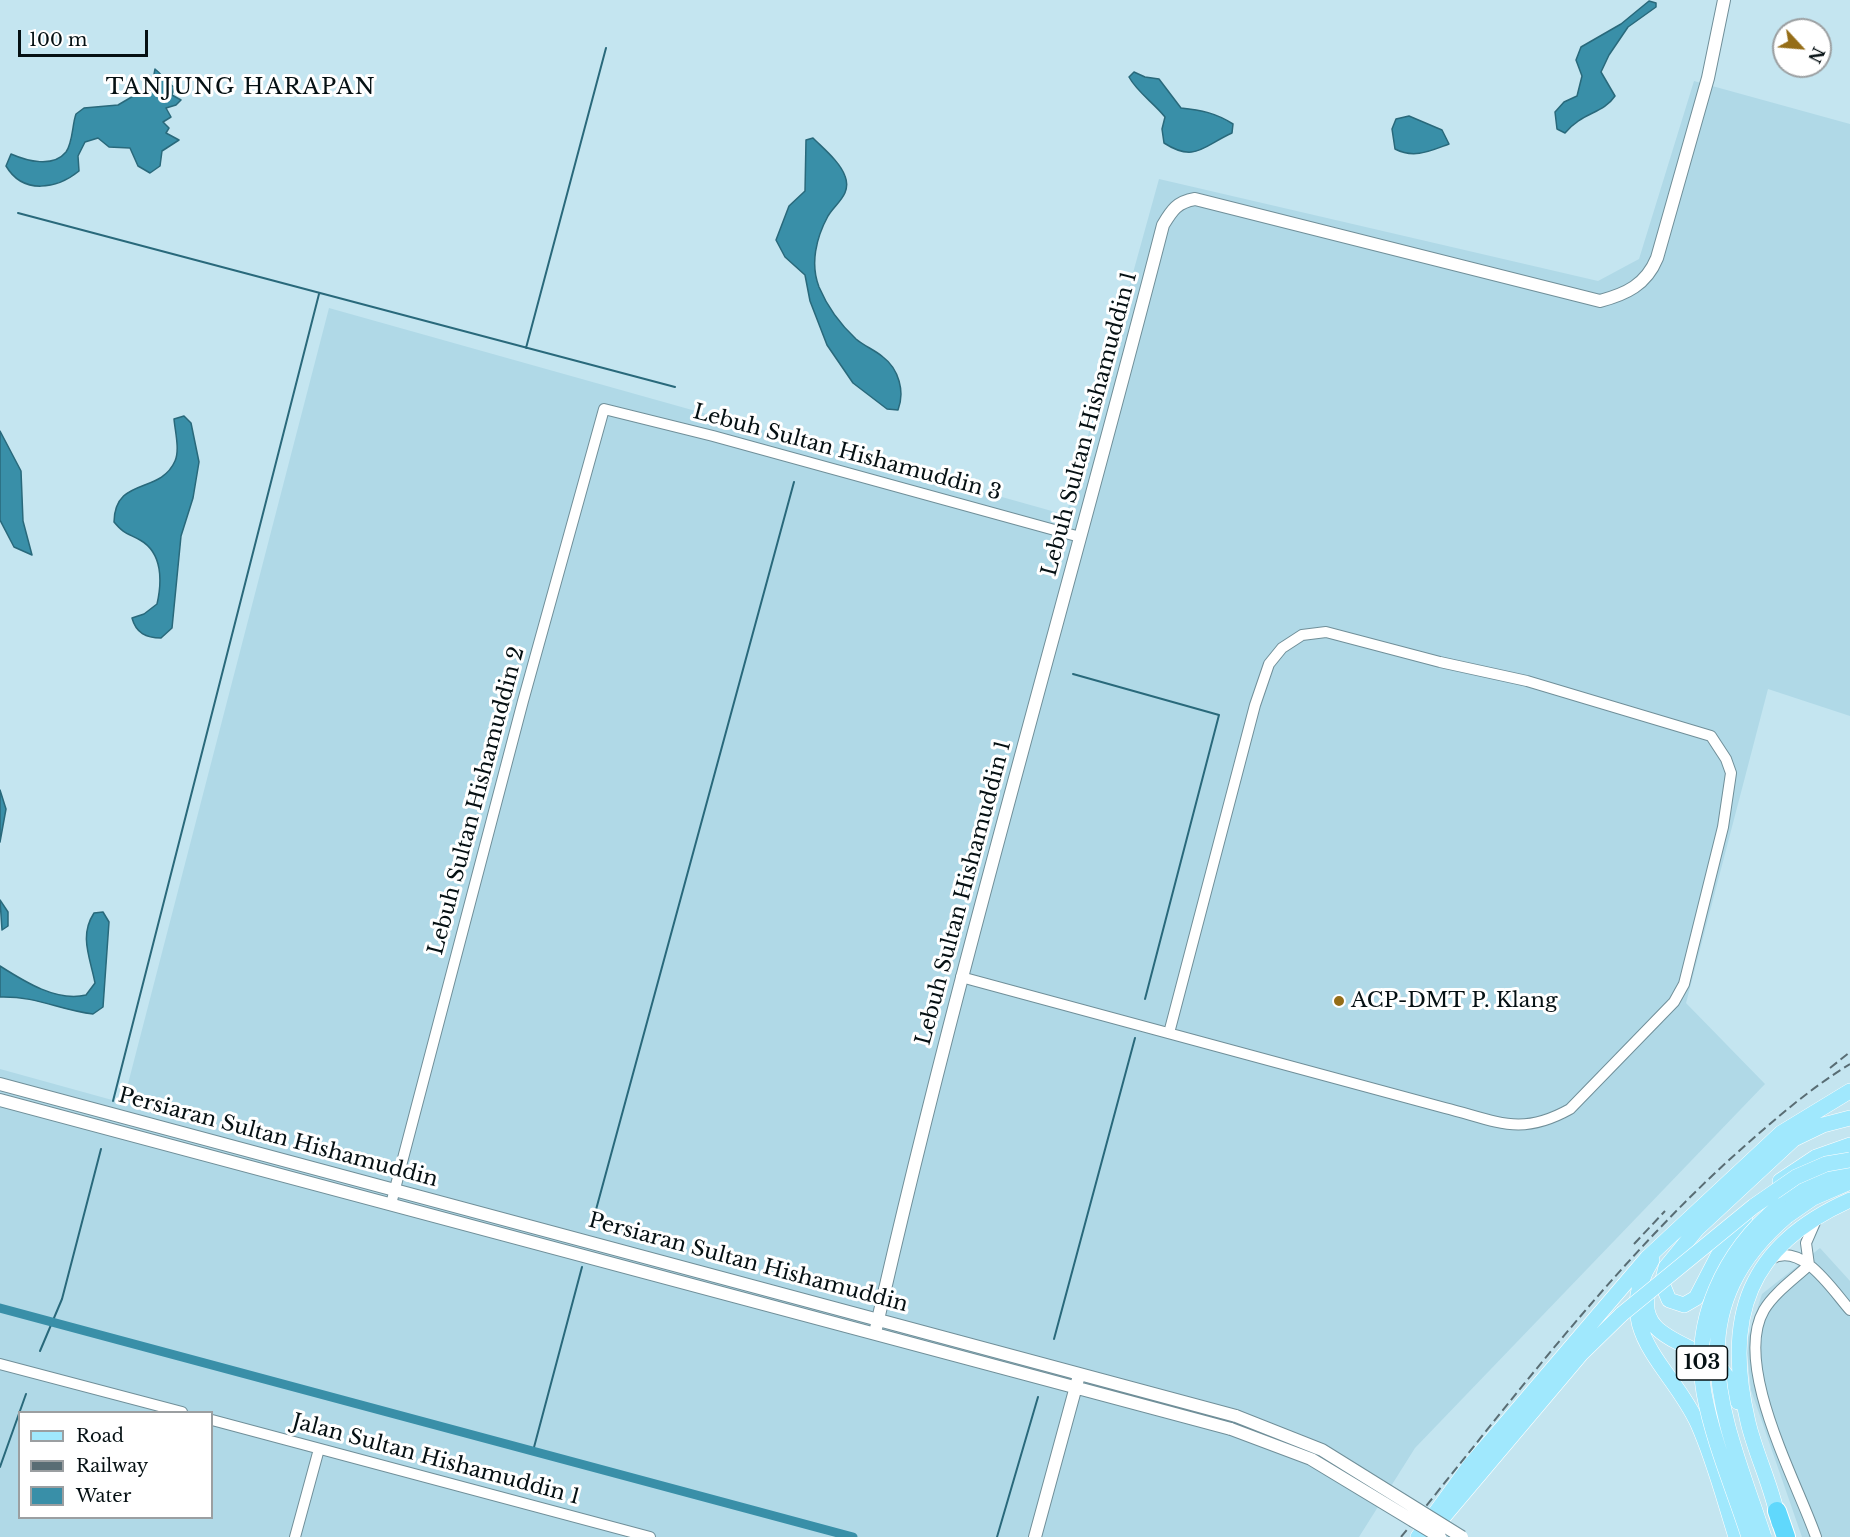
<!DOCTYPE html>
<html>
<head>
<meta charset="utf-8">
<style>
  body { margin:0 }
  #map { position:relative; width:1850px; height:1537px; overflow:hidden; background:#c4e5f0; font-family:"Libre Baskerville",serif }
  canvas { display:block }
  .legend { position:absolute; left:18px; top:1411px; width:195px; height:108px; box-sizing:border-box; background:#fff; border:2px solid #9b9fa1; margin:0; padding:8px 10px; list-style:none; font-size:18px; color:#051013 }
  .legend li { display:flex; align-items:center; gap:12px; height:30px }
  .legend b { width:30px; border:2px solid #9b9fa1 }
  .north { position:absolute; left:1772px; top:18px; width:60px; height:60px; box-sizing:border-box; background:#fff; border:2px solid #9b9fa1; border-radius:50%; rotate:116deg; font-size:16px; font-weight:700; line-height:24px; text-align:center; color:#051013 }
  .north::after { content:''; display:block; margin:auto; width:21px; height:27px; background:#956d17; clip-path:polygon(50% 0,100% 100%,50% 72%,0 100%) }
  .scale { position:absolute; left:18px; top:30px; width:130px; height:27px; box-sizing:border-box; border:3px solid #051013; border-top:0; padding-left:8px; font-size:18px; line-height:21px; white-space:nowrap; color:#051013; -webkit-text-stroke:4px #fff; paint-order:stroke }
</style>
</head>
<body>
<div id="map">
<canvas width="1850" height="1537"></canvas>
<ul class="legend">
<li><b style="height:8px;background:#a0e8fd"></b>Road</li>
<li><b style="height:8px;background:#596d74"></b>Railway</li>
<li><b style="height:16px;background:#398fa8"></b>Water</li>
</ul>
<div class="north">N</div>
<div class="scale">100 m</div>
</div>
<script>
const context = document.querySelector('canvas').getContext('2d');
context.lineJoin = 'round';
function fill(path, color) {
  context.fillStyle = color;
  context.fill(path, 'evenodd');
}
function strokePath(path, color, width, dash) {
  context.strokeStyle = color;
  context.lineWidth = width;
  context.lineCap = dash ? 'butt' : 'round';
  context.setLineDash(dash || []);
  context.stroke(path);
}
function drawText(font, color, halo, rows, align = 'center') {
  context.font = font + ' "Libre Baskerville",serif';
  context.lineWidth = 6;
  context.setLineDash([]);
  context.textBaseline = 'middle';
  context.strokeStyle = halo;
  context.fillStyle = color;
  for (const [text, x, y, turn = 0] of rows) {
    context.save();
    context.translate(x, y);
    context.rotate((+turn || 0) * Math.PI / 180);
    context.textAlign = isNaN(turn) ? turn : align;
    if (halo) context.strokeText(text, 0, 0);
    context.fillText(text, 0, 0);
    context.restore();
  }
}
fill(new Path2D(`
  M1694,81L1850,124V716L1768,689L1686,1003L1765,1084L1415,1448L1359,1537H0V1069L123,1103L329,308L1066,515L1159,179L1598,281L1639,259ZM20,1412H212V1518H20Z
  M1820,1248L1850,1281V1537H1802L1751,1390L1746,1344L1762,1294Z`), '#b0d9e7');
const water = new Path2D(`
  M1649,1L1656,3V7L1628,27L1609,55L1601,72L1615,96C1603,114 1582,112 1565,133L1557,129L1555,112L1564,102L1577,96L1582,76L1576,60L1581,47L1621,24Z
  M155,69C163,75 165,82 174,87L172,95L181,100L176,105L166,108L171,117L163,122L169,128L166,133L179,140L162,151L160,166L150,173L138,166L130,148L109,147L98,138L85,142L78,156L79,171C57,189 23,195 6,166L11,154C27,161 53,168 66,152C73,142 72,125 76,114L84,108L118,105L152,85Z
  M1134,72L1145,77L1159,79L1181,108C1201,110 1216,113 1233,124L1232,133C1203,146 1195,163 1164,143L1162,129L1165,117C1154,103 1137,92 1129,77Z
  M1409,116L1442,130L1449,144C1430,151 1414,159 1395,149L1392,129L1396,119Z
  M813,138C824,149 840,162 845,176C852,194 836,203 828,216C816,238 810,264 819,287C827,306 841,325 856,339C864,346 875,350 883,357C899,369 905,392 898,410L887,409L853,383L827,345L810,301L805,275L785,257L776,240L789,206L805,191L806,140Z
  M184,416L191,423L199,462L193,498L181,536L172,628L161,638C146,638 136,633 132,618L144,614L157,604C162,582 163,553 140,540C127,533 124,534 114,522C115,476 160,495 175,461C180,450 175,431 174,419Z
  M0,431L21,471L23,521L32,555L14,547L0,520Z
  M0,790L6,809L0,842Z
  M0,900L8,912V926L2,930Z
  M103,912L109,922L103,1007L93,1014C59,1010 37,996 0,997V966C25,982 57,1002 86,995L95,983C90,957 79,936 94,913Z`);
fill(water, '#398fa8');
strokePath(water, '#29697b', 1.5);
strokePath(new Path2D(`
  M18,213L675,387
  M526,348L606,48
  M1073,674L1219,715L1145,999
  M113,1101L319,294
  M594,1217L794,482
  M1054,1339L1135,1038
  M40,1351L62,1299L101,1149
  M533,1451L582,1267
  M0,1467L26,1394
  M997,1537L1038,1397`), '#29697b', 2);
strokePath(new Path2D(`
  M0,1308L853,1537`), '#398fa8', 9);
const minor = new Path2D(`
  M961,977L1445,1108C1497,1121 1520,1137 1570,1109L1674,1002L1684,984L1723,827L1731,773L1726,759L1711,736L1527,681L1440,662L1326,632L1302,635L1282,648L1269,664L1255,705L1169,1033
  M391,1204L523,701L604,409L713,436L1080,537
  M1771,1259C1802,1241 1833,1291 1850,1310
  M1809,1265C1794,1279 1774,1293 1764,1310C1732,1365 1797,1482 1816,1537
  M1809,1265L1806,1243L1816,1220
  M0,1364L182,1412
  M212,1420L650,1537
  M295,1537L319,1449`);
const tertiary = new Path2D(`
  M0,1084L1236,1416
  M0,1100L1231,1429
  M875,1333C959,961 1068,595 1163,225C1172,210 1177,202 1195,199L1600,301C1626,294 1646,285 1657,258L1708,78L1724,0
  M1035,1537L1078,1379`);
const primary = new Path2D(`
  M1780,1181L1816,1157L1850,1145
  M1779,1206L1810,1186L1850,1168
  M1787,1216L1813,1198L1850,1182
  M1745,1218L1724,1244L1696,1298L1684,1305L1669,1300L1662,1283L1666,1267L1697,1229L1794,1139L1823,1125L1850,1118
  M1652,1260C1608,1330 1672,1366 1698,1424C1714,1460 1724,1499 1736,1537
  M1649,1289C1634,1339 1692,1341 1717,1365C1728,1374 1732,1389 1738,1402
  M1440,1521L1581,1354L1622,1314
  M1779,1523C1773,1488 1756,1456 1748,1422C1723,1317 1748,1245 1850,1200
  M1418,1537L1471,1464L1647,1258L1781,1133L1850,1091`);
const motorway = new Path2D(`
  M1777,1511L1786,1537`);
strokePath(minor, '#708f99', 12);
strokePath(tertiary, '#708f99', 14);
strokePath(primary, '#fff', 16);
strokePath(motorway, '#fff', 20);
strokePath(minor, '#fff', 10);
strokePath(tertiary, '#fff', 12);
strokePath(primary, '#a0e8fd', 15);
strokePath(motorway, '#60d8fc', 18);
strokePath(new Path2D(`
  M1830,1068L1850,1052
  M1634,1244L1665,1211
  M1401,1537C1506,1408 1606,1273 1729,1160C1767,1126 1806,1091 1850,1064`), '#596d74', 2, [9, 4.5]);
const tertiaryBridge = new Path2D(`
  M1236,1416L1322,1450L1462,1537
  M1231,1429L1311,1459L1440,1537`);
const primaryBridge = new Path2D(`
  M1622,1314L1754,1206L1796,1177L1826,1164L1850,1160
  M1749,1537C1734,1490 1713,1442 1704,1393C1691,1321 1724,1251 1779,1206
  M1764,1537C1725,1419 1672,1314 1787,1216`);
strokePath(tertiaryBridge, '#708f99', 14, []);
strokePath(primaryBridge, '#fff', 16, []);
strokePath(tertiaryBridge, '#fff', 12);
strokePath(primaryBridge, '#a0e8fd', 15);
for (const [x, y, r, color] of [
  [1339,1001,6,"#956d17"]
]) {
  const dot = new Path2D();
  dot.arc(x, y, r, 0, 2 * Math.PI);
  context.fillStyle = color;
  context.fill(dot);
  strokePath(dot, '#fff', 2);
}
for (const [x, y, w] of [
  [1702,1363,51]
]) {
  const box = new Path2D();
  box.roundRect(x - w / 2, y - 17, w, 34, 4.5);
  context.fillStyle = '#fff';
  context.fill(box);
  strokePath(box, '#051013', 1.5);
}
drawText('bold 20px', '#051013', null, [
  ["103",1702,1363]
]);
drawText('21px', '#051013', '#fff', [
  ["Lebuh Sultan Hishamuddin 1",1090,424,-75],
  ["Lebuh Sultan Hishamuddin 3",847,453,15],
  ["Lebuh Sultan Hishamuddin 2",477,801,-75],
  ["Lebuh Sultan Hishamuddin 1",964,893,-75],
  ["Persiaran Sultan Hishamuddin",278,1138,15],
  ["Persiaran Sultan Hishamuddin",748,1263,15],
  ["Jalan Sultan Hishamuddin 1",436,1460,15]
]);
drawText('21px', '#051013', '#fff', [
  ["ACP-DMT P. Klang",1351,1001]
], 'left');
context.letterSpacing = '1.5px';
drawText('22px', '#051013', '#fff', [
  ["TANJUNG HARAPAN",241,88]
]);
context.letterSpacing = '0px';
</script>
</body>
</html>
